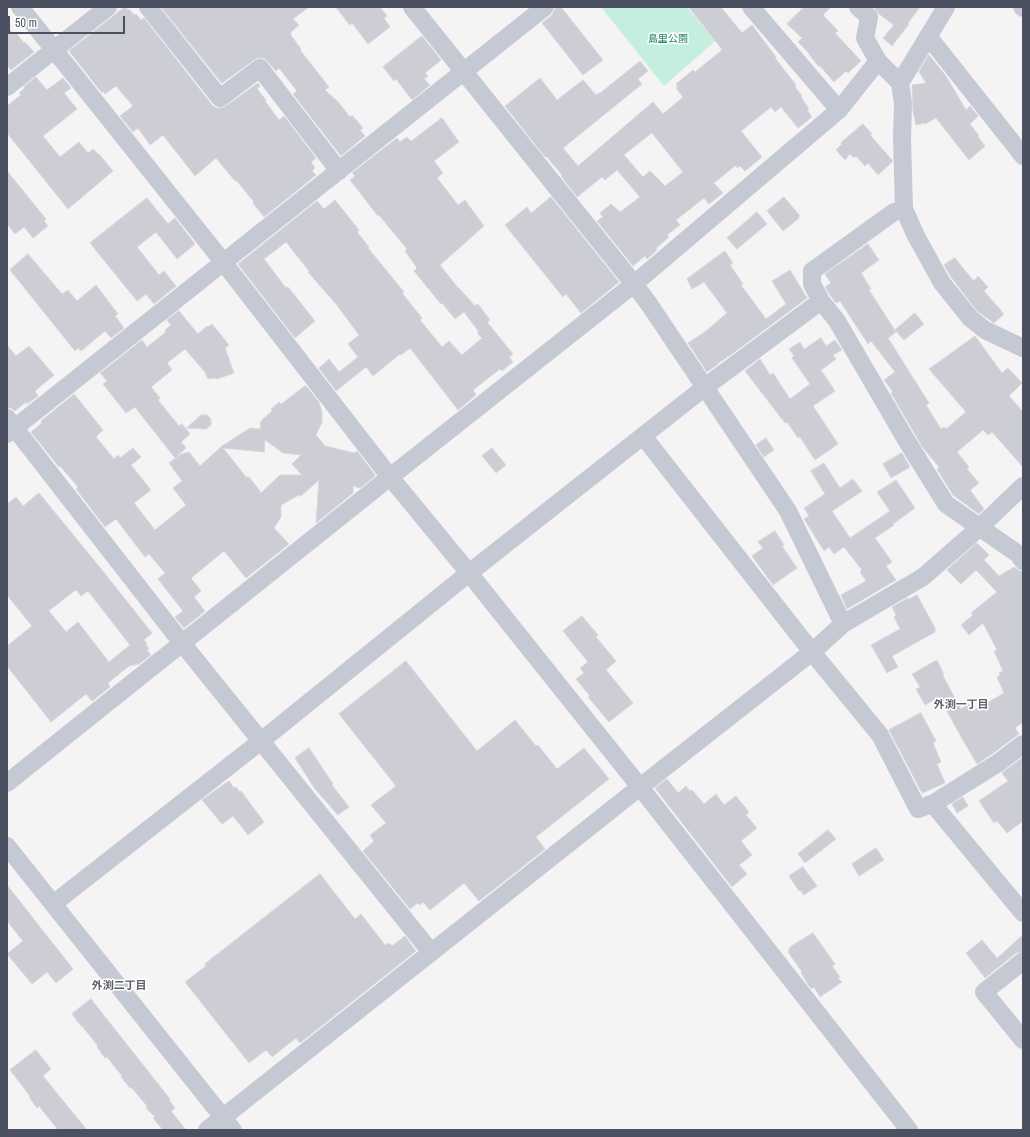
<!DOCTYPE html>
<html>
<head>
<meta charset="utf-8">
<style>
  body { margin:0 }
  #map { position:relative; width:1030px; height:1137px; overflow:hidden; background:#f5f3f3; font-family:"Archivo Narrow",sans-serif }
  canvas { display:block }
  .frame { position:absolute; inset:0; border:8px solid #4b5160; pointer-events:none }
  .scale { position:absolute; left:8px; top:16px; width:117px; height:18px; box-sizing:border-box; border:2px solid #4b5160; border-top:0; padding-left:5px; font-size:12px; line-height:14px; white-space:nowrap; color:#4b5160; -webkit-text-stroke:3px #fff; paint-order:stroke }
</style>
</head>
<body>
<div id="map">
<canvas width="1030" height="1137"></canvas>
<div class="frame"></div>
<div class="scale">50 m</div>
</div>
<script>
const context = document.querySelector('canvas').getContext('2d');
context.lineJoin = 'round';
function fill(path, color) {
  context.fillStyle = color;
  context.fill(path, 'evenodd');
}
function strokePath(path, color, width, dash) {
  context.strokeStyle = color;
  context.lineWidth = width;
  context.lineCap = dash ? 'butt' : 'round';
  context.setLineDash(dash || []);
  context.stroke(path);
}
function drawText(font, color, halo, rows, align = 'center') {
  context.font = font + ' "Archivo Narrow","Noto Sans JP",sans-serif';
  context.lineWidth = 3;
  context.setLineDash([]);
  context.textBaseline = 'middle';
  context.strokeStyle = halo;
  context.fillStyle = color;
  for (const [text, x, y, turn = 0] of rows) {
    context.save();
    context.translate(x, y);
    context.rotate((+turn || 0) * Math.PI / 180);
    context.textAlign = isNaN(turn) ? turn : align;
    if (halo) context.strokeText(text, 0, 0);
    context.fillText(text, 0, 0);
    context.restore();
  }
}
fill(new Path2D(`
  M601,7H687L715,41L664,86Z`), '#c4efde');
const building = new Path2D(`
  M125,7L128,10L129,9L134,15L136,14L141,20L144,18L212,105L216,108H221L226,106L258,83L260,86L257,89L266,100L265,101L279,120L284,116L316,158L311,162L315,168L312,171L316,175L264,217L253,203L254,202L236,180L235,181L216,158L195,176L163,135L150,145L138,128L133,132L120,116L133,106L116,86L105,94L103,91L102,93L69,51Z
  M161,7H309L293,19L299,25L291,32V33L290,34L301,49L300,50L329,87L325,90L338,102L350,117L352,115L363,128L360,130L365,136L341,156L293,94L297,91L279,68L276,71L268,62L264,58H258L254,60L222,83Z
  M336,7H380L387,16L384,18L390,27L368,44L352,23L350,25Z
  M558,7H561L603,60L583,75L542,23L552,15L555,9Z
  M689,7H721L742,33L752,25L776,57L775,58L796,85L795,87L802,96L801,97L809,109L807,110L812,117L798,128L781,107L775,112L771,107L741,131L762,157L745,171L740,166L737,168L736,165L714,183L723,193L709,204L704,198L676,220L680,225L667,235L669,237L656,248L657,250L647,259L645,256L633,266L597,221L603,217L600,213L611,204L620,212L640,197L617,170L605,180L602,177L577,197L561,176L562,175L546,156L545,157L505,106L540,78L557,100L583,80L596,95L599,93V94L640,61L648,71L638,79L642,84L563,148L578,166L653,102L663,114L683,97L676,88L678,87L676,84L693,70L695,72L722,50ZM652,133L683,172L665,186L650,171L643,177L624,155Z
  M804,7H831L823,15L838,31L835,33L861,61L848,73L846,71L834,82L820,66L819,67L806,50L798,42L802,38L787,24Z
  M874,7H920L908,23L909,24L892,46L883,38L894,25L879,14Z
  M7,26L14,35L16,33L24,43L25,42L34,52L11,70L7,65Z
  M422,36L441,60L425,73L428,76L424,79L430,85L412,100L396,79L394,81L383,67Z
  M929,55L946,76L966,110L970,106L978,116L970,124L979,136L978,137L985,146L969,160L936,118L925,124L924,123L916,125L913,111L912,85L926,83L919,72Z
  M36,77L47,90L63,78L71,88L64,93L77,109L43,136L60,157L79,142L88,153L93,149L99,155V154L113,171L68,209L7,133V106L21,95L19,93L25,88L24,87Z
  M442,118L459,142L434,161L443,173L437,178L458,205L465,200L484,226L440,265L458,288H459L475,306L478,304L490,320L487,322L513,354L509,357L513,362L502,371L500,369L473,390L476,395L458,410L410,348L401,355L400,354L373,376L366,367L336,391L319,368L329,359L339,372L358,357L348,344L359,335L336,304L308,272L309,271L286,242L264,259L286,288L288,287L315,321L295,338L238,264L317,201L324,209L335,200L359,230L357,232L369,247L368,248L404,292L402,293L422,318L420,320L442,347L449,341L462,355L482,338L477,333L479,332L464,312L455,319L442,303L441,304L414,271L417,268L405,251L407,249L379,215L378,216L350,180L355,176L352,173L397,138L400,142L407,137L411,141Z
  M863,124L872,134L870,135L892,160V162L878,175L868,163L865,166L856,156L854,158L850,154L845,160L836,150L842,144L841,143Z
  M7,171L46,219L44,221L48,226L33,238L24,227L15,234L7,224Z
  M551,197L619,282L581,313L566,294L563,297L505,225L527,207L531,213Z
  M784,197L800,216L798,217L799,218L783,231L767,211Z
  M147,198L168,224L175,218L195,244L177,259L156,232L137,247L159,275L164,271L176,286L154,304L146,294L137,301L90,243Z
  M757,212L767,224L737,249L727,238Z
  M868,244L879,260L861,273L871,289L869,290L896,332L888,338L929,403L926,405L941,429L944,427L946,429L966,412L929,369L975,336L1002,373L1008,368L1022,383L1009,396L1023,412V467L992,432L988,435L983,430L957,452L969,467L967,469L979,483L970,490L984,509L979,514L953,495L937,469L939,467L923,448L891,393L893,392L884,380L895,372L871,341L868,344L840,301L836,303L830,295L825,287L831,283L825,274Z
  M725,251L733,263L730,265L743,284L741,285L766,319L786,304L772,281L790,270L807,298L732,354L717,364V365L707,372L688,343L706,331L727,313L704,282L692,289L687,279Z
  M28,254L62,294L68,290L77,301L96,285L118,314L115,316L124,328L111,338L105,331L81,351L78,348L75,351L10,270Z
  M955,258L962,267L974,281L978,276L988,287L984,291L1004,314L994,323L977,311L951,277L944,265Z
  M179,311L198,334L207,326L208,327L212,324L229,345L225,348L234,373L217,379L214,378L208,379L205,372L185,349L167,363L172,370L151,387L160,398L158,400L179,426L182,424L190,434L181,442L186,448L175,458L135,407L126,413L103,384L107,381L100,373L142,340L147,347L166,332L165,330L171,325L167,320Z
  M915,313L924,324L904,340L895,330Z
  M821,338L826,346L835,340L842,350L833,355L836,359L821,370L835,391L813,406L838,444L815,460L800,437L798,438L787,422L785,423L745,371L760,359L770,375L773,373L790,399L810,384L792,358L794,356L789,349L800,342L804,349Z
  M7,345L16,356L29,346L54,375L35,391L38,396L27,404L26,402L15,411L11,408H7Z
  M305,386L307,387L319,402L322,412V422L316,435L325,446L354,453L357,451L375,475V476L360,488L353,486V493L316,523L319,480L301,496L299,495L281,505V517L274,528L289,544L246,578L224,551L191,578L201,591L194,597L205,611L184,628L175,617L183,611L158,579L165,573L149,554L145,557L116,519L105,527L76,489L78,487L60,466L59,467L31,432L42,423L41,421L74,394L103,430L96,437L114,459L118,455L120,458L133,448L141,457L131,465L151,490L134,503L155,530L186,505L173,488L182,481L169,463L181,454L189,452L200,466L222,446L250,428L260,429L261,421L272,411L271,409L279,402L281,404ZM265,440L283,453L301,455L292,464L302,475H280L260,494V491L249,477H246L223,448L264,452Z
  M201,415H207L211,419V425L206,429L187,428Z
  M766,438L774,450L764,457L756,445Z
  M492,448L506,465L496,473L482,456Z
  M902,453L910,467L891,478L883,464Z
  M824,463L840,488L853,479L862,491L832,511L850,538L890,511L877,492L896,480L915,508L893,524L894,525L875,538L892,562L886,566L896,580L847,609L841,595L866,581L860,572L862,570L844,547L834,554L829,547L824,551L804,519L809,516L804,508L825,494L811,471Z
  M39,493L102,570L152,633L144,640L147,644L146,645L149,649L147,650L151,655L139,664L129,666L108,683L110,687L92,701L86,694L51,722L7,666V646L32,626L7,595V504L16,497L23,506ZM76,590L81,596L88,591L130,645L109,662L78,622L66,632L49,611Z
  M775,531L784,545L782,546L797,568L773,585L752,556L763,548L758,542Z
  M977,543L989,555L984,560L999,576L1014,567L1018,570L1021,571L1023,574V722L1015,728L1019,734L992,754L977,764L964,742L939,697L925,705L916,689L920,687L912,674L937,660L944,675L943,676L961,709L969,704L973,711L1004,693L997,677L1000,675L999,673L1003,671L994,651L997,650L983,623L969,635L961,625L973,615L971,613L997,592L976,570L961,584L947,570Z
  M917,595L935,628V632L892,656L898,667L887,673L871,645L900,629L894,617L896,615L892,607L908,598L909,599Z
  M582,616L598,635L596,637L616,661L606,670L633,703L609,722L588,697L590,696L576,679L584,673L580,668L588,662L563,631Z
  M406,661L477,751L515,720L536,746L538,745L557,769L584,748L609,779L536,837L545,849L479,901L464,883L430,910L423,902L420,905L418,903L410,909L363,851L374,841L370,835L386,823L371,805L396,786L339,714Z
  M921,713L936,741L933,743L941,762L937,764L945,783L922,793L889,730Z
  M309,748L333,784L332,785L349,807L338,815L315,789L295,758Z
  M1022,758L1023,821L1007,833L997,821L994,823L979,801L1008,781L1002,773Z
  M667,779L678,793L686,786L690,791L692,790L704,804L716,794L724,805L736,796L749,812L746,815L757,828L741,841L752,855L739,865L747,874L732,887L655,788Z
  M229,781L234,788L236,787L240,792L241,791L264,822L248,835L233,816L222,824L202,800Z
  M963,797L968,806L957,813L952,804Z
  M828,830L836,839L805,863L798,854Z
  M876,848L884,860L859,876L852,864Z
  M803,867L817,886L804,895L800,890L799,891L789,876Z
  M320,874L355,919L361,914L385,945L389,943L392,946L405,936L416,951L300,1043L296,1038L272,1057L266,1050L249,1063L185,982L206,966L205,964Z
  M7,885L73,969L56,983L47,972L32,984L7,954L23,941L7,921Z
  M813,933L835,964L832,966L840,977L838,978L842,982L820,997L814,987L812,989L809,986L801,973L802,972L788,952L790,947Z
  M1023,935V951L1016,953L985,978L966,953L982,940L997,958Z
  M91,999L170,1099L169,1100L175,1108L171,1111L186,1130H163L153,1118L155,1117L146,1108L147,1106L132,1088H130L121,1077L122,1076L107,1057L105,1058L97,1047L98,1046L82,1026H81L72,1014Z
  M36,1050L51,1069L43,1076L87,1130H58L39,1106L37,1108L29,1097L30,1096L10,1070Z`);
fill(building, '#cdced5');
strokePath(building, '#d7d8de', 1);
strokePath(new Path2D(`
  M20,7L224,263L390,477L469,573L640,787L909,1130
  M148,7L220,98L260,68L339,171
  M412,7L634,284L649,304L788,511L843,624
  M751,7L839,110
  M858,7L869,17L865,38L878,61L900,83L903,103L902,139L904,209L894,212L812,271V284L821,301L837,321L908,443L946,504L1018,554L1023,561
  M1022,7L1023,8
  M928,36L1023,156
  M900,83L946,7
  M7,87L108,7
  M904,209L916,236L942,283L970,318L985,330L1023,348
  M7,418L182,643L431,952
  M7,434L545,7
  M643,436L812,652L880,735L898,770L918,809L934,803L998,763L1023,744
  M7,783L390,477L634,284L839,110L878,61
  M934,803L937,809L1023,913
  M7,846L233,1130
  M53,904L261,741L469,573L705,387L821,301
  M1023,961L984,992L1023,1040
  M207,1130L640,787L812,652L843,624L923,577L979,528L1023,486`), '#c4c9d3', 18);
drawText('10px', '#1b8265', '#fff', [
  ["島里公園",668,39]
]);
drawText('bold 11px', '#5f6168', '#fff', [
  ["外渕一丁目",961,705],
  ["外渕二丁目",119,986]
]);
</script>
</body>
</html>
